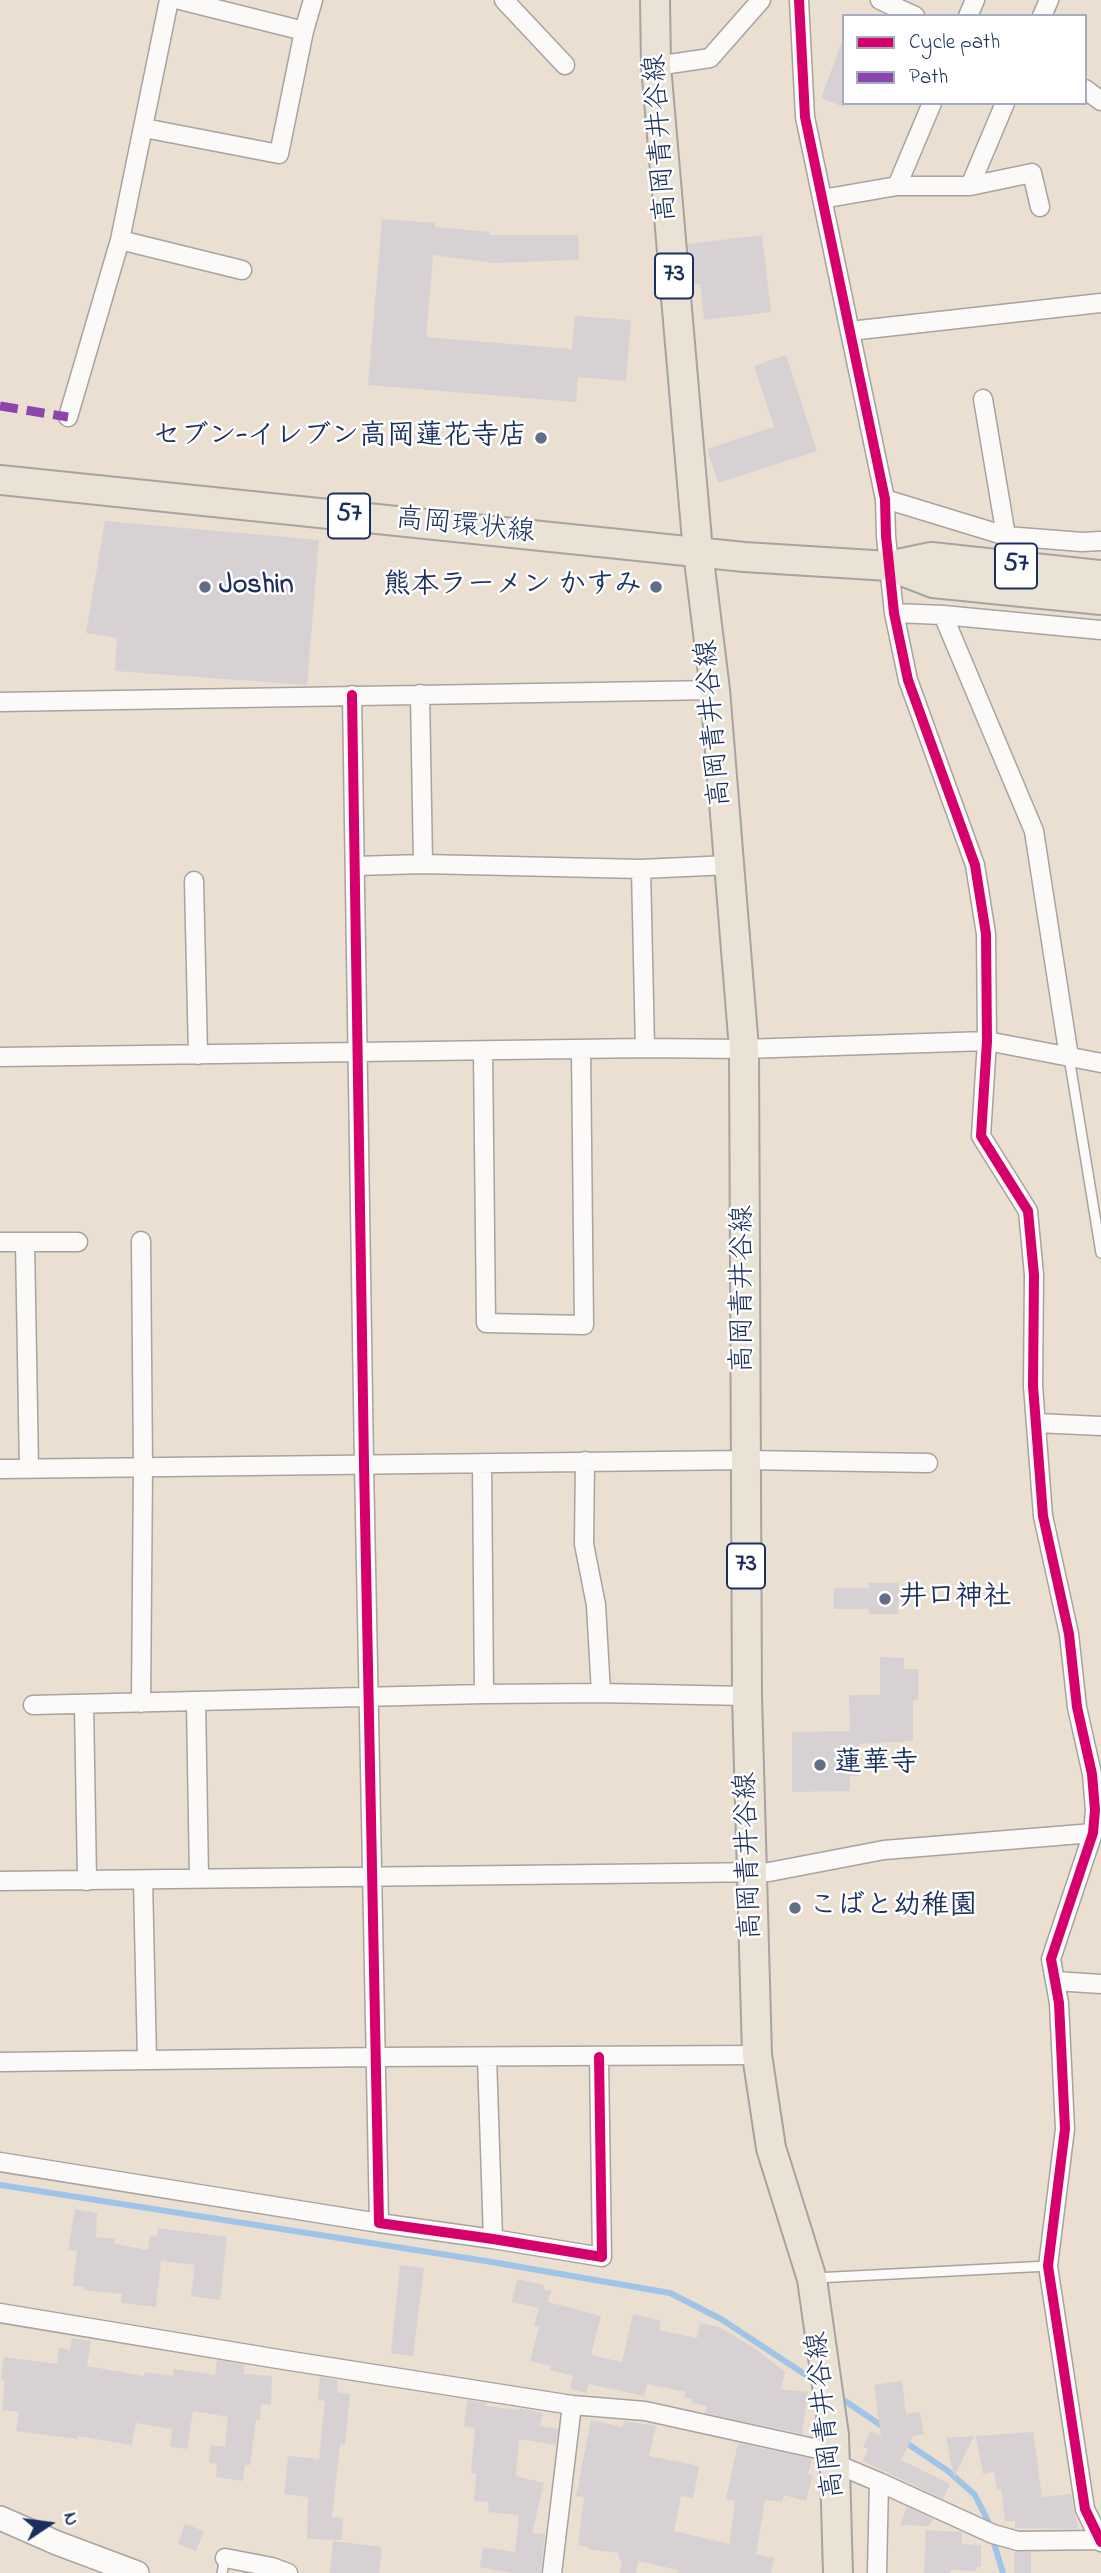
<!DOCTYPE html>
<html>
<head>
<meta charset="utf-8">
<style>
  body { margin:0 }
  #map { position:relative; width:1101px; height:2573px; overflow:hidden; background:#eadfd0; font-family:"Indie Flower",sans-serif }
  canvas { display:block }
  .legend { position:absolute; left:842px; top:14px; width:245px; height:91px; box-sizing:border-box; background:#fff; border:2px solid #a4acbf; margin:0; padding:9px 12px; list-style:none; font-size:21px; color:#1b2f5e }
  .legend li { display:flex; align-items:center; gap:14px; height:35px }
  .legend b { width:35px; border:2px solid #a4acbf }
  .north { position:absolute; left:14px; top:2489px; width:70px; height:70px; -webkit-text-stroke:5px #fff; paint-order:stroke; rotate:77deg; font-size:19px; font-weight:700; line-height:28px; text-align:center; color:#1b2f5e }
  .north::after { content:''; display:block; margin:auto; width:24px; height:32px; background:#1b2f5e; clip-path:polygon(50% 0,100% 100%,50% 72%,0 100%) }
</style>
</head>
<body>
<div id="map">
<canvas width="1101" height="2573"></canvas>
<ul class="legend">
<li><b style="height:9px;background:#d6006c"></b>Cycle path</li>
<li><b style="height:9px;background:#8e44ad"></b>Path</li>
</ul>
<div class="north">N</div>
</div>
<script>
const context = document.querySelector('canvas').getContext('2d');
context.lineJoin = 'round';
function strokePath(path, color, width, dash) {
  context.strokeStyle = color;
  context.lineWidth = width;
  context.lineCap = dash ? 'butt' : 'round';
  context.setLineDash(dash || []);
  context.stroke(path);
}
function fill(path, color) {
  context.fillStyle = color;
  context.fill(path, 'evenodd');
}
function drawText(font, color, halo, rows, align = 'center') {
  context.font = font + ' "Indie Flower","Klee One",sans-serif';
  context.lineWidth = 5;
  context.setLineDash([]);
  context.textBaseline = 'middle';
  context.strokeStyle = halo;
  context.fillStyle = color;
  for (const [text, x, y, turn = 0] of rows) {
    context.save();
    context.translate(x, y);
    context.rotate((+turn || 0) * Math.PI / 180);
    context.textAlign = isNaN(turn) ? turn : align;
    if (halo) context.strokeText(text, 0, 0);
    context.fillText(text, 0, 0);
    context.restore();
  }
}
strokePath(new Path2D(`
  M0,2185L486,2261L670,2293L721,2319L818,2383
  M839,2397L885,2428
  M902,2440L948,2471L975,2495L988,2521
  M994,2543L1003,2573`), '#a0c4e7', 6);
fill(new Path2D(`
  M842,42H844V107L821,98Z
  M382,219L435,223V227L489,232V235H578L579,260L494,263L433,255L426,337L572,349L575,316L631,320L626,381L578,377L576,402L368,385Z
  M762,235L771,312L704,320L700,284L692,285L688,244Z
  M786,355L817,451L718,483L707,449L774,427L754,366Z
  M105,521L319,540L307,685L115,671L117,638L86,633Z
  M868,1583H899L898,1614H869V1609H834V1588H869Z
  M880,1657L904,1658V1669H918V1700H913V1741L859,1744V1776H850V1791L792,1792V1732L850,1731L849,1695H880Z
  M75,2209L97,2213L96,2237L115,2239V2244L148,2250L150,2236L157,2237L158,2228L227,2237L220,2300L191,2296L195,2265L161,2261L156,2307L121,2303L122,2294L84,2290V2287L73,2286L77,2251L68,2250Z
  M400,2265L424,2268L413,2356L391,2353Z
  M517,2279L544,2285L543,2289L551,2291L548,2302L601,2316L591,2355L622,2362L633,2314L661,2321L659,2330L697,2338L700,2323L719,2327L754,2348L785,2372L781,2389L808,2392L802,2434L705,2413L707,2406L692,2403V2399L684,2398L686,2392L647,2384L644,2396L589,2384L586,2393L570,2389L573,2376L550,2370L551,2366L530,2361L539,2327L534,2326L539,2308L512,2302Z
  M72,2338L91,2341L87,2366L144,2376L145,2372L173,2376L174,2369L215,2375L217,2360L245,2365L243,2374L272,2376L271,2405L261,2404L260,2420H256L250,2465H245L243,2481L216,2477L217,2464L209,2463L211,2445L225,2447L228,2417L193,2411L187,2449L170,2447L172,2429L136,2423L132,2445L78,2436V2439L16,2431L19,2412L2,2410L5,2381L1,2380L4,2357L57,2364L59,2348L70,2350Z
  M320,2377L338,2380L337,2392L350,2394L345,2445L340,2444L332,2517L343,2518L342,2540L307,2539L308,2497L284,2494L288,2456L319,2459L325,2401L318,2400Z
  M902,2381L906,2414L920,2412L924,2434L913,2436L901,2460L950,2484L943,2499L863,2461L868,2449L863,2447L870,2431L881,2436L874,2385Z
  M467,2400L486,2403V2406L519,2410V2408L543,2413L540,2426L558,2429L556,2445L519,2439L516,2476L544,2483L532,2533L545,2534L541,2573H512L480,2567L483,2547L515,2552L519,2515L488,2512L489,2502L474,2501L476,2473H471L475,2428L464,2426Z
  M591,2420L622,2427L624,2421L656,2426L649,2456L699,2466L693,2498L681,2496L674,2531L729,2544L735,2501L726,2499L738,2443L812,2459L808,2474L813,2475L806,2501L784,2495L782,2502L765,2500L756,2554L774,2558L771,2573H677L678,2570L638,2561L636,2573H620L622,2561H619V2553L588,2549V2547L578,2545L584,2497L576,2496Z
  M1033,2432L1042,2497L1071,2494L1078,2529L1015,2528V2521H1005L1001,2489H997L994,2472L983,2474L976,2436Z
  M974,2436L954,2477L946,2438Z
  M907,2507L933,2519L929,2526L900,2525Z
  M185,2524L204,2531L196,2551L178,2544Z
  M926,2530L960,2532H962V2544L981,2545V2567H977L976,2571L950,2570V2573H924Z
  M333,2541L382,2547L379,2573H330Z
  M1014,2552H1031V2573H1014Z`), '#d7d1d3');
const service = new Path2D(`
  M1069,1057L1101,1253
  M815,2278L1048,2266
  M222,2573L225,2558`);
const minor = new Path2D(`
  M180,0L304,31
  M504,0L565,65
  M799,0L805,117L885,499L886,536L894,613L908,680L975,865L986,934L987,1041L981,1136L1028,1211L1034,1275L1033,1386L1043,1516L1069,1634L1077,1707L1092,1774L1095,1810L1093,1833L1051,1959L1059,2003L1065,2129L1048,2266L1085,2509L1101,2542
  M880,0L915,16
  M968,16L975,0
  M1042,16L1049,0
  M656,66L710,58L761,0
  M1085,89L1101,101
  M144,128L279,154L304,31L313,0
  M897,186H970L1005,103
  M970,186L1032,173L1040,207
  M822,199L897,186L932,103
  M120,240L242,270
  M850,331L1101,303
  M983,399L1006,536
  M68,417L120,240L169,0
  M885,499L1006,536L1082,542L1101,541
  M894,613L943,615L1034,831L1069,1057
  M943,615L1101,630
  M352,695L364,1464L379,2223L493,2239L602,2257L599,2057
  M0,702L715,690
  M423,864L641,869L645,1048
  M355,866L423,864L420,694
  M641,869L729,865
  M194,881L198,1055
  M483,1052L486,1323L584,1325L581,1050
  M0,1057L645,1048L744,1049L987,1041L1101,1063
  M141,1241L143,1467L141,1703
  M0,1242H78
  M25,1242L29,1469
  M1036,1423L1101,1426
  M585,1461L584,1544L596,1605L601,1693
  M482,1463L484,1694
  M0,1469L746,1460L928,1463
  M196,1701L199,1878
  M84,1704L87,1881
  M33,1705L484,1694L601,1693L747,1696
  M143,1880L147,2060
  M0,1881L769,1872L884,1850L1093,1833
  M1055,1981L1101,1984
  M487,2057L493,2239
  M0,2062L375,2057L757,2055
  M0,2162L379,2223
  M0,2313L278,2359L572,2405L645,2411L836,2453
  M836,2464L879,2482L877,2573
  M879,2482L993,2534L1018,2541L1100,2540
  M225,2558L272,2567L288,2573
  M552,2573L572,2405`);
const tertiary = new Path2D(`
  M0,2518L57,2543L137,2573`);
const primary = new Path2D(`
  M655,0L656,66L698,552L715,690L744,1049L747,1696L757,2055L771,2148L812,2279L834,2435L838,2573
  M0,480L744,557L889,566L931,557L1101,575
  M889,566L933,583L1101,600`);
strokePath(service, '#a7a3a0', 12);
strokePath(minor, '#a7a3a0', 21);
strokePath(tertiary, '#a7a3a0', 26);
strokePath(primary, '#a7a3a0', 32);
strokePath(service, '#fcfaf8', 9);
strokePath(minor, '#fcfaf8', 18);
strokePath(tertiary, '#fcfaf8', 23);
strokePath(primary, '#e9e2d5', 28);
strokePath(new Path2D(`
  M0,406L68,417`), '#8e44ad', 9, [18, 9]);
strokePath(new Path2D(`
  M799,0L805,117L885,499L886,536L894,613L908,680L975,865L986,934L987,1041L981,1136L1028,1211L1034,1275L1033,1386L1043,1516L1069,1634L1077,1707L1092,1774L1095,1810L1093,1833L1051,1959L1059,2003L1065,2129L1048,2266L1085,2509L1101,2542
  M352,695L364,1464L379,2223L493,2239L602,2257L599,2057`), '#d6006c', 10);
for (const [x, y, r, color] of [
  [541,438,7,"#636d86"],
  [205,587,7,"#636d86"],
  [656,587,7,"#636d86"],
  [885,1599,7,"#636d86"],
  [820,1765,7,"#636d86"],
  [795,1908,7,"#636d86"]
]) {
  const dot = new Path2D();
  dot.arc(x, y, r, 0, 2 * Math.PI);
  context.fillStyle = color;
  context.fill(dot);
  strokePath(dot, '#fff', 2.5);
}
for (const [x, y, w] of [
  [674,276,38],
  [349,516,42],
  [1016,566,42],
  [746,1566,38]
]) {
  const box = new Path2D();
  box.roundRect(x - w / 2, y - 22.5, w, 45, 5);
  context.fillStyle = '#fff';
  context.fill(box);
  strokePath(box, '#1b2f5e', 2);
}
drawText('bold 26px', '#1b2f5e', null, [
  ["73",674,276],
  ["57",349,516],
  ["57",1016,566],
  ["73",746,1566]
]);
drawText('28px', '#1b2f5e', '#fff', [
  ["高岡青井谷線",663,138,-94],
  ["高岡環状線",465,528,6],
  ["高岡青井谷線",716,723,-95],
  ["高岡青井谷線",745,1289,-90],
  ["高岡青井谷線",751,1856,-92],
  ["高岡青井谷線",828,2415,-96]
]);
drawText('bold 28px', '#1b2f5e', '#fff', [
  ["セブン-イレブン高岡蓮花寺店",527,438,"right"],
  ["Joshin",219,587],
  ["熊本ラーメン かすみ",642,587,"right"],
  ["井口神社",899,1599],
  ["蓮華寺",834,1765],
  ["こばと幼稚園",809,1908]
], 'left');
</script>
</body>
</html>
